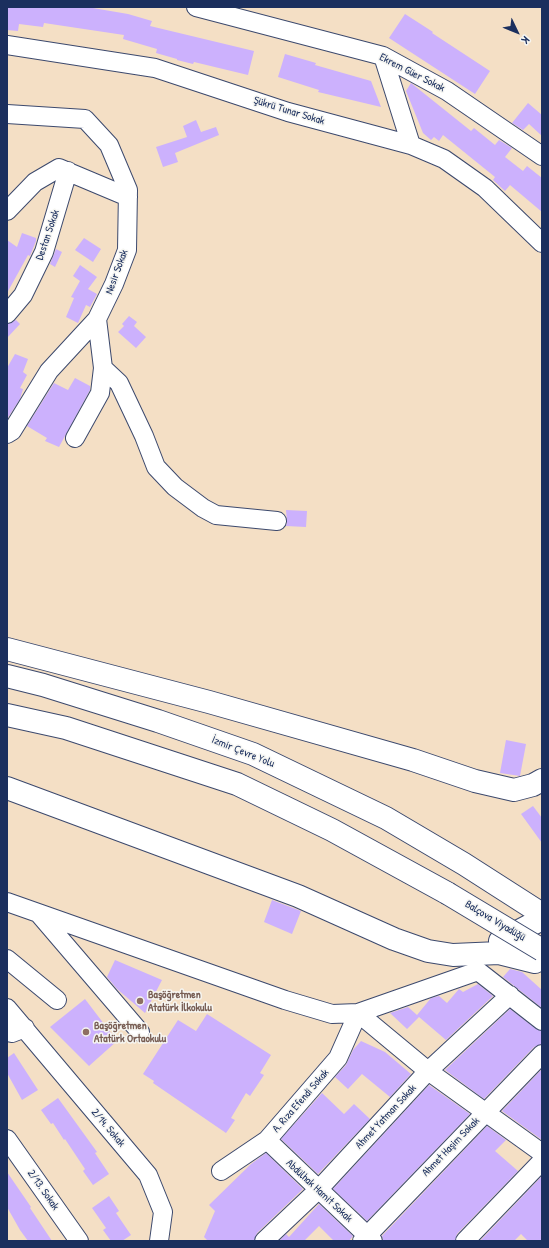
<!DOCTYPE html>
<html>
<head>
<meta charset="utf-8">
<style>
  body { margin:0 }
  #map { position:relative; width:549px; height:1248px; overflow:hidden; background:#f4dfc5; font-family:"Patrick Hand",sans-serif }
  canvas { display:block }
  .frame { position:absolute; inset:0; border:8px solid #1b2f5e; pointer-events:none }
  .north { position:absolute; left:497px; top:12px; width:40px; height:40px; -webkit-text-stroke:3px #f6f6f2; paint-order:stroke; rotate:133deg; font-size:11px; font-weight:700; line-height:16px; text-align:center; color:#1b2f5e }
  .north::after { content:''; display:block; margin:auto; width:14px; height:18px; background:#1b2f5e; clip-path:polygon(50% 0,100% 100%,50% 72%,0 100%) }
</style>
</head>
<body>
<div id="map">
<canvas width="549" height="1248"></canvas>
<div class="frame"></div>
<div class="north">K</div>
</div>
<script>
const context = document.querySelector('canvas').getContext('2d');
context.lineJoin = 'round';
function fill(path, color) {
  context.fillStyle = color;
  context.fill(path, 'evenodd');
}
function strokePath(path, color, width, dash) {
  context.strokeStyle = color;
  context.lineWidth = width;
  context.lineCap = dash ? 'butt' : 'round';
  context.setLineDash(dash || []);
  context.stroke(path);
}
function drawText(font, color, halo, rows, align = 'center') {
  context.font = font + ' "Patrick Hand",sans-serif';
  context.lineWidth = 3;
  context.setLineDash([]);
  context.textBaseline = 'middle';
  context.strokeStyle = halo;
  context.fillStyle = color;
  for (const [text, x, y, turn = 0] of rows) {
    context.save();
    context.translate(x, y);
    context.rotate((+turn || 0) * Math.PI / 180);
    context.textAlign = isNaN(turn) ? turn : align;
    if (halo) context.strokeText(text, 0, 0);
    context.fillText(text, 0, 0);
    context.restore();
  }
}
fill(new Path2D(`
  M7,7H87L128,14L152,21L150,26L254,51L248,75L194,62L193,64L177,60V59L156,53L157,49L123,39L124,35L44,23L43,27L19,24L18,31L7,30Z
  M405,14L433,32L432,33L490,71L475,94L389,38Z
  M285,54L316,63L315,65L371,81L381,107L318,92L319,90L278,77Z
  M411,83L471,131L474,128L495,145L499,140L512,148L505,157L523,171L527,166L542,178V212L510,185L505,191L493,180L495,177L443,135L439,141L434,137L431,140L423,133L406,91Z
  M528,103L542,115V136L529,124L523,130L512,123Z
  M196,120L201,132L216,127L219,135L175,153L178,162L163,167L156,147L187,137L183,126Z
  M22,233L36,238V241L30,256L28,255L7,293V240L17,247Z
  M84,238L101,249L93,262L75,250Z
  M56,249L62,252L55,267L50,264Z
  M80,265L97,277L88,289L97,294L90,307L86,305L78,323L66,317L74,298L71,297L80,281L73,276Z
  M129,316L137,322L134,326L146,337L136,348L118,332L124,326L122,324Z
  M16,320L20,324L7,338V324Z
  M15,354L28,359L23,372L27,375L20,388L23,389L20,399L7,419V368Z
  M75,378L90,386V390L59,447L45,441L47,438L27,426L54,383L68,390Z
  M286,510L307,511L306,527L286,526L287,522Z
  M506,740L526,744L520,776L500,773Z
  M533,806L542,818V843L521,814Z
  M272,900L301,911L292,934L264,922Z
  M115,960L162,980L145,1013L117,989L107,977Z
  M510,969L522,972L542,990V1008L503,977Z
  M478,984L493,996L446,1040L419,1017L407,1029L390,1013L408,1007L417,1015L431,998L439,996L447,1003L459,989L463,992Z
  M85,999L117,1041L89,1066L50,1027Z
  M510,1009L536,1029L542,1031V1044L534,1047L484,1099L445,1070Z
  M207,1014L271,1055L260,1073L264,1075L250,1096L246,1093L231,1118L235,1120L226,1133L153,1083L154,1081L143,1074L178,1020L196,1031Z
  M361,1041L385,1052L411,1074L390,1097L362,1074L348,1089L335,1077L346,1065L353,1050Z
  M14,1053L38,1090L22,1100L7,1073V1058Z
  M542,1069V1140L502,1111Z
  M429,1085L470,1114L367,1221L333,1189Z
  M322,1093L344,1114L354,1104L370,1119L318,1174L281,1139Z
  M58,1098L97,1152L95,1153L109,1174L93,1185L83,1171L85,1169L65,1139L64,1140L53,1123L51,1124L41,1110Z
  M487,1126L506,1140L495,1151L518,1171L457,1234L455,1241H383L382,1236Z
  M266,1153L303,1189L257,1233L254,1241H208L204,1237L215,1211L209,1205L251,1164Z
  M7,1172L31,1207L30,1208L52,1241H28L20,1230L7,1207Z
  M542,1176V1241H528L521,1234L514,1241H480Z
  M109,1196L119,1211L116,1213L131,1235L122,1241H111L103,1230L106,1228L92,1208Z
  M319,1204L353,1236L349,1241H334L319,1226L304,1241H279L286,1234L289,1237Z`), '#ccb1fd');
const minor = new Path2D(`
  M196,7L383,56L447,91L542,156
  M7,45L155,68L288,112L411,145L444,159L485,188L542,243
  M383,56L411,145
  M7,114L85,119L109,145L128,190L127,250L114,284L97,319L49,371L12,431L7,434
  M7,211L35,182L59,168L128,197
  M7,314L23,295L44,252L68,171
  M103,368L119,383L144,436L156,467L175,487L203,508L216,515L277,521
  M75,438L100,393L103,368L97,319
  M7,902L285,1000L332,1014L358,1013L478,971L542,1021
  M39,914L140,1032
  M7,959L57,1000
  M7,1008L148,1175L163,1212L159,1241
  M358,1013L428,1071L542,1153
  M7,1032L12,1033L25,1028
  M7,1139L79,1241
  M267,1140L373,1241
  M221,1171L267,1140L338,1058L358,1013
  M264,1241L319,1189L428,1071L510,995
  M362,1241L542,1054
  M465,1241L542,1161`);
const highway = new Path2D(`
  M7,649L209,702L413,760L475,781L514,790L533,785L542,780
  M7,676L43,685L158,721L253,754L386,818L464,864L542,914
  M7,715L66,728L237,784L332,830L447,893
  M7,788L298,896L394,939L428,951L453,955L499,953L535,962
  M500,941L542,919`);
strokePath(minor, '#3c496d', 20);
strokePath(highway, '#3c496d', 24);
strokePath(minor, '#fff', 18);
strokePath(highway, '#fff', 22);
const highwayBridge = new Path2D(`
  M447,893L542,950`);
strokePath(highwayBridge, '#3c496d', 24, []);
strokePath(highwayBridge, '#fff', 22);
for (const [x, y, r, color] of [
  [140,1001,4,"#8d6e63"],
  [86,1032,4,"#8d6e63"]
]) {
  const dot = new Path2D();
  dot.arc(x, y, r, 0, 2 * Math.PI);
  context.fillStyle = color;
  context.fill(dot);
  strokePath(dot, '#f6f6f2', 1.5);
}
drawText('11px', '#1b2f5e', '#f6f6f2', [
  ["Ekrem Güer Sokak",412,73,27],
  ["Şükrü Tunar Sokak",289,111,17],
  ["Destan Sokak",48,235,-71],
  ["Nesir Sokak",117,272,-70],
  ["İzmir Çevre Yolu",243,752,22],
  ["Balçova Viyadüğü",495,921,31],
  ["A. Rıza Efendi Sokak",301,1101,-49],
  ["Ahmet Yatman Sokak",386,1117,-47],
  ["2/14. Sokak",108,1128,50],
  ["Ahmet Haşim Sokak",451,1147,-46],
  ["2/13. Sokak",43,1190,55],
  ["Abdülhak Hamit Sokak",319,1191,43]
]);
drawText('bold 11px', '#785e54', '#f6f6f2', [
  ["Başöğretmen",148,995],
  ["Atatürk İlkokulu",148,1008],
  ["Başöğretmen",94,1026],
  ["Atatürk Ortaokulu",94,1039]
], 'left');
</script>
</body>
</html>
